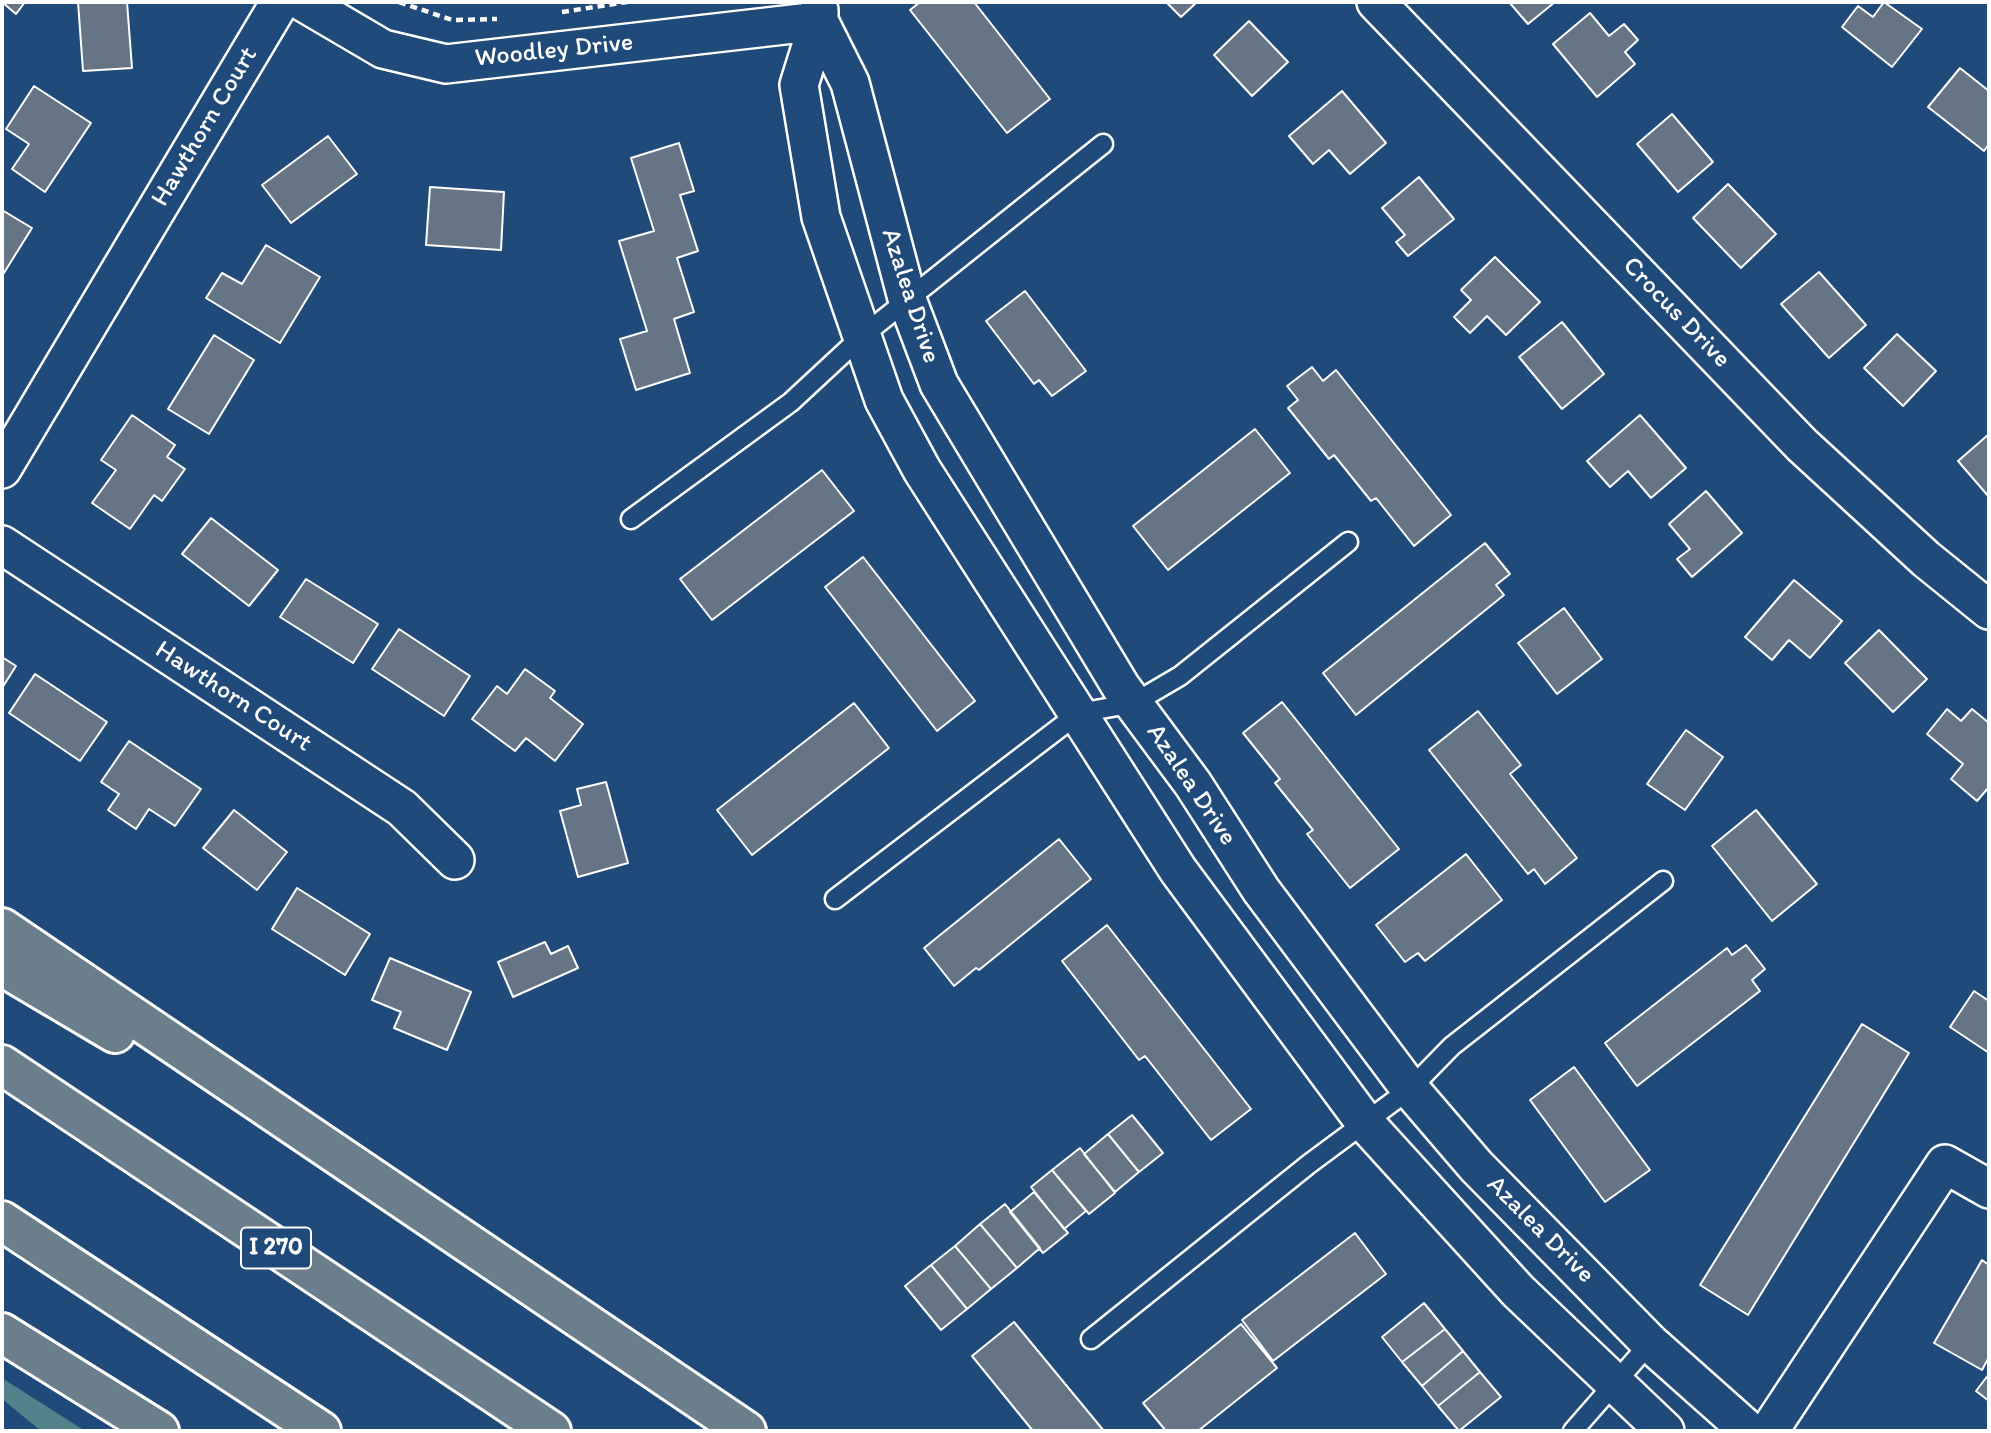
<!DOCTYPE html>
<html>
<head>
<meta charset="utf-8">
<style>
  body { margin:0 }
  #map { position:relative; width:1991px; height:1433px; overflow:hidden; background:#1f4a7a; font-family:Itim,sans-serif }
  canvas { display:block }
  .frame { position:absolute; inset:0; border:4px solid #fff; pointer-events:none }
</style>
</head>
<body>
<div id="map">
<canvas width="1991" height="1433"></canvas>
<div class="frame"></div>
</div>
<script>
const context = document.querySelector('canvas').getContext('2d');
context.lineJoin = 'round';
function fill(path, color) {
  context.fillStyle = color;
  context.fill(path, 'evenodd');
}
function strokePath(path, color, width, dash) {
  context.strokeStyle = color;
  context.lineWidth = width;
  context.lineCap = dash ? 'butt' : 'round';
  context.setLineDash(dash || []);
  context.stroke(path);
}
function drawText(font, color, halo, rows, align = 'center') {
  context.font = font + ' Itim,sans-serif';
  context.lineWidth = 6;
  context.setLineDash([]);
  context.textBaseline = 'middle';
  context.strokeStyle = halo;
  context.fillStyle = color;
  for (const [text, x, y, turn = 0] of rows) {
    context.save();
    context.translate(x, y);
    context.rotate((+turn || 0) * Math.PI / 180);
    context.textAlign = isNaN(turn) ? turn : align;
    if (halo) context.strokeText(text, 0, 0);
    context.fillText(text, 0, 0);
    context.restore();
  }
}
fill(new Path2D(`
  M2,1378L85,1431H41L2,1399Z`), '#55818a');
const building = new Path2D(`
  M2,2H25L16,14Z
  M78,2H127L132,68L83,71Z
  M920,2H974L1050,99L1007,133L910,10Z
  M1166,2H1197L1181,17Z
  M1509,2H1555L1528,24Z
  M1884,2L1922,29L1892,67L1842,27L1858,6L1873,17Z
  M1590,13L1609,36L1624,24L1638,40L1625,52L1635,64L1597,97L1553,44Z
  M1249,21L1288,62L1252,96L1214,55Z
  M1960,68L1989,91V144L1984,151L1928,107Z
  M34,86L91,123L45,192L12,169L29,144L6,129Z
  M1342,91L1386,143L1350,174L1329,150L1313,164L1289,136Z
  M1672,114L1713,162L1678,192L1637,144Z
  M328,136L357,174L291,223L262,185Z
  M679,143L694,191L680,195L698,251L677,258L694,312L674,319L690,373L636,390L620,339L647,331L619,241L654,231L631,158Z
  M1419,177L1454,219L1408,256L1396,242L1405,235L1382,208Z
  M1728,184L1776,234L1741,268L1693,218Z
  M430,187L504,192L501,250L426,245Z
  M2,210L32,228L2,276Z
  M266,245L320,277L280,343L206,298L222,273L242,284Z
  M1495,257L1540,302L1506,335L1487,316L1470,333L1454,317L1471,300L1461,290Z
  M1819,272L1866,325L1829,358L1781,304Z
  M1025,291L1086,371L1052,396L1039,380L1034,384L986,321Z
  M1562,322L1604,374L1562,409L1519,357Z
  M1897,334L1936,371L1903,406L1864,368Z
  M214,335L254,360L209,434L168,409Z
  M1312,367L1323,381L1336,370L1451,515L1414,546L1376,498L1371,501L1334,455L1329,459L1288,408L1298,400L1287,386Z
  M132,415L175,445L167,457L185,469L162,501L154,495L130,529L92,503L116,470L101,460Z
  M1640,415L1686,468L1651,498L1628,471L1610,487L1587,461Z
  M1255,429L1290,473L1168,570L1133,526Z
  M1989,434V497L1958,461Z
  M822,470L854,511L712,620L680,579Z
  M1706,491L1742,533L1692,577L1677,559L1690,549L1669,524Z
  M211,518L278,570L249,606L182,554Z
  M1485,543L1510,574L1496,585L1504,595L1356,715L1323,673Z
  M863,557L975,701L937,731L825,587Z
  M306,579L378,624L353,663L280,617Z
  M1794,580L1842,621L1810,658L1789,640L1772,660L1745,637Z
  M1564,608L1602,659L1557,694L1518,643Z
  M399,629L470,676L444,716L372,669Z
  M1879,630L1927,679L1893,712L1845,663Z
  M2,657L16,666L2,688Z
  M525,669L555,691L550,698L583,724L555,761L526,738L515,751L472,719L497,686L507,694Z
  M35,674L107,722L80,761L9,713Z
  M1282,702L1399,849L1350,888L1307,834L1313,830L1275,783L1280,779L1243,733Z
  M854,703L889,748L752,855L717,810Z
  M1947,709L1961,721L1972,709L1989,723V787L1977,801L1951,779L1963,764L1927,734Z
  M1478,711L1521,765L1510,774L1577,858L1545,884L1534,869L1528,874L1429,750Z
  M1686,730L1723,757L1685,810L1647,784Z
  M129,741L201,789L175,826L149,809L136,829L108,810L119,794L101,782Z
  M606,782L628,863L578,877L560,811L581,805L577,789Z
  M234,810L287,852L257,890L203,848Z
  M1756,810L1817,884L1772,921L1712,846Z
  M1059,839L1091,879L979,970L976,968L954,986L924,948Z
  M1466,854L1502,900L1425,961L1418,953L1405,962L1376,925Z
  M297,888L370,934L345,975L272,929Z
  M1107,925L1251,1109L1211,1140L1145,1056L1139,1060L1062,961Z
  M545,942L551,954L568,946L578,968L513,997L498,962Z
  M1746,945L1765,969L1752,980L1760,991L1637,1086L1605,1043L1727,948L1732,955Z
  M390,958L471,992L447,1050L394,1028L401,1012L372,1000Z
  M1974,991L1989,1001V1053L1950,1027Z
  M1862,1024L1909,1053L1748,1315L1700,1285Z
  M1574,1067L1650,1170L1605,1202L1530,1100Z
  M1132,1115L1163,1153L1139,1172L1108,1134Z
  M1108,1134L1139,1172L1115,1192L1084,1154Z
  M1080,1148L1115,1193L1089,1214L1052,1170Z
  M1052,1170L1086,1211L1064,1229L1031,1187Z
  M1034,1192L1068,1233L1043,1253L1010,1212Z
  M1005,1204L1040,1248L1017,1268L980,1224Z
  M980,1224L1017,1268L991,1289L955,1246Z
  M1355,1233L1386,1274L1273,1361L1242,1320Z
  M955,1246L991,1289L967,1309L931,1265Z
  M1982,1260L1989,1265V1357L1982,1370L1934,1343Z
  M931,1265L967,1309L941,1330L905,1286Z
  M1424,1303L1445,1329L1402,1362L1382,1337Z
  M1014,1322L1104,1431H1033L972,1356Z
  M1241,1324L1277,1368L1198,1431H1166L1143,1403Z
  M1445,1329L1463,1351L1422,1386L1402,1362Z
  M1463,1351L1480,1372L1438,1406L1422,1386Z
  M1480,1372L1501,1397L1459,1431L1438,1406Z
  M1989,1374V1401L1976,1391Z`);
fill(building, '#657585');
strokePath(building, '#fff', 2);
const service = new Path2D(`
  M631,519L791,402L861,337L1103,144
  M835,899L1079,713L1134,703L1180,676L1348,542
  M1091,1339L1309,1164L1410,1089L1452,1046L1663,881
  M1573,1431L1650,1343`);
const minor = new Path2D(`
  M303,2L383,49L446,64L819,21
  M1376,2L1802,445L1926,559L1989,610
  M819,10V21L799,85L821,217L884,400L922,470L1178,870L1366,1124L1518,1291L1665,1431
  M819,21L850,83L908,302L939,384L1121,687L1193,784L1261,890L1410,1089L1476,1166L1650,1343L1749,1431
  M2,469L280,2
  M2,545L402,808L455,860
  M1769,1431L1945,1164L1989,1189`);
const motorway = new Path2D(`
  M2,928L746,1431
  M2,966L115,1033
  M2,1065L551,1431
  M2,1221L321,1431
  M2,1333L159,1431`);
strokePath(service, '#fff', 23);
strokePath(minor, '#fff', 42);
strokePath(motorway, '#fff', 44);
strokePath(new Path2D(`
  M399,2L452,20L497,19
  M562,12L627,2`), '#fff', 4.5, [7, 5]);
strokePath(service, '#1f4a7a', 18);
strokePath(minor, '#1f4a7a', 37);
strokePath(motorway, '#6b7e8b', 38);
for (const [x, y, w] of [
  [276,1248,70]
]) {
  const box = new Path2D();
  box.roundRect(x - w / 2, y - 20.5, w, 41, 5);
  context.fillStyle = '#1f4a7a';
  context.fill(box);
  strokePath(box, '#fff', 2);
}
drawText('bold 24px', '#fff', null, [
  ["I 270",276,1248]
]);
drawText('26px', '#fff', '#1f4a7a', [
  ["Woodley Drive",554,51,-6],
  ["Hawthorn Court",205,127,-59],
  ["Azalea Drive",910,296,72],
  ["Crocus Drive",1676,313,46],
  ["Hawthorn Court",233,697,33],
  ["Azalea Drive",1191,785,56],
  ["Azalea Drive",1540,1230,45]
]);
</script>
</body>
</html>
